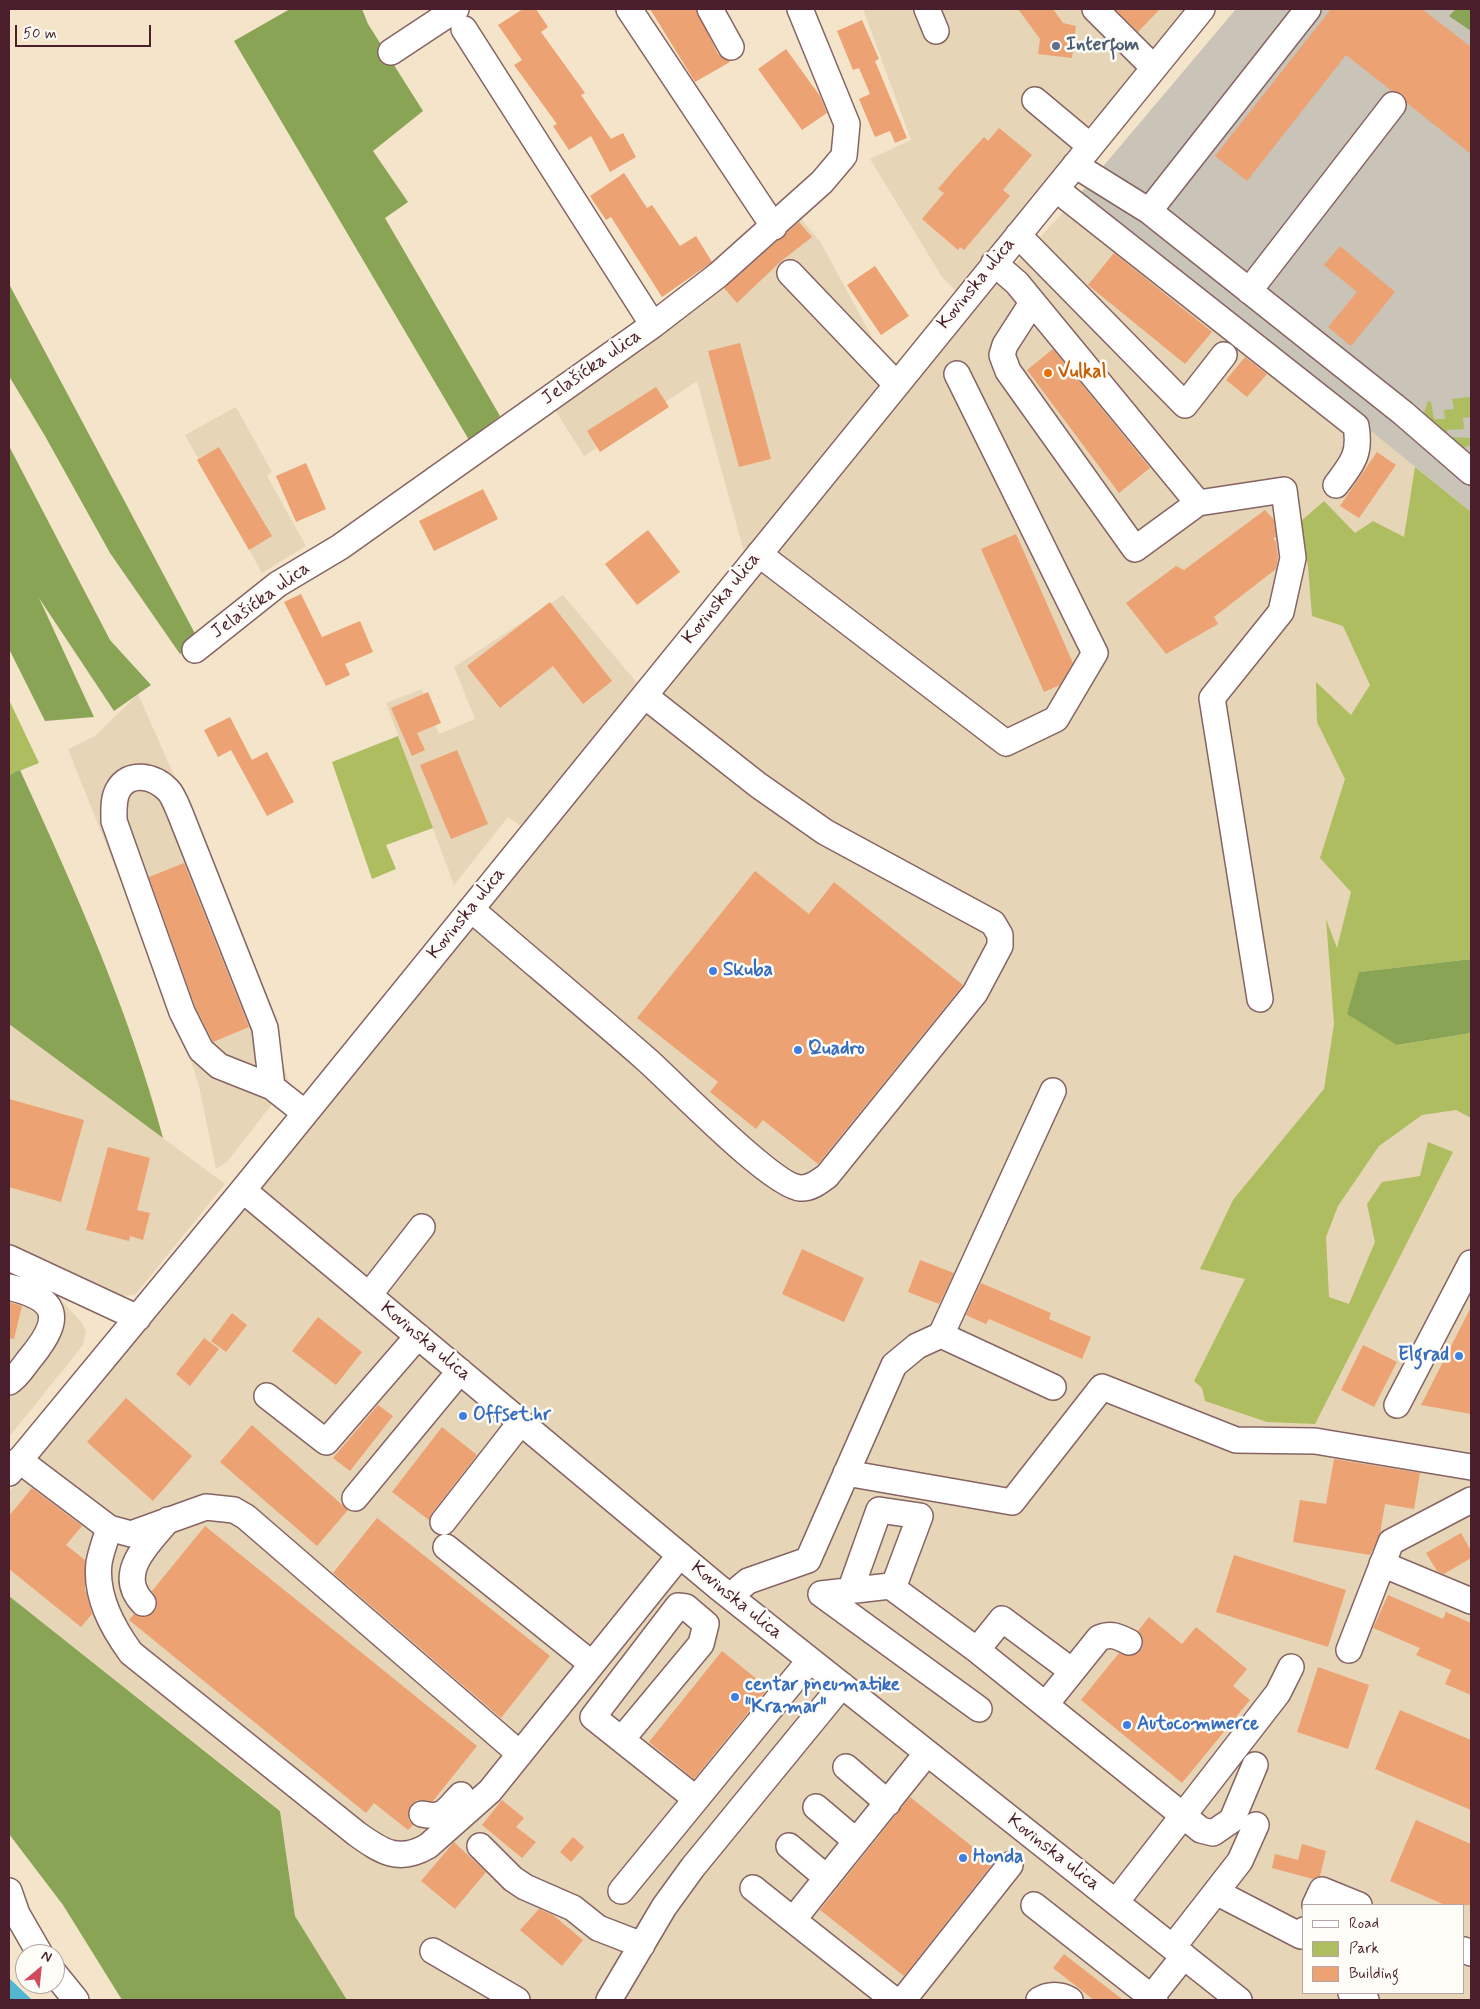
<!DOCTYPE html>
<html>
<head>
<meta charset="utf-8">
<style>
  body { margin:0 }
  #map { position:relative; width:1480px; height:2009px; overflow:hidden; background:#f4e4ca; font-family:Mynerve,sans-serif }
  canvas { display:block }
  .frame { position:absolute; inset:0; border:10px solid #4a1f2b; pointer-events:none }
  .legend { position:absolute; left:1302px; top:1904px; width:162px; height:90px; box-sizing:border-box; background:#fdfcf7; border:1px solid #b5a4a5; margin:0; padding:6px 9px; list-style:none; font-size:15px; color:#4a1f2b }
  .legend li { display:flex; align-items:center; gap:10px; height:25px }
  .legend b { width:25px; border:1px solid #b5a4a5 }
  .north { position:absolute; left:15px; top:1944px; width:50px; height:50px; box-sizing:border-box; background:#fdfcf7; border:1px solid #b5a4a5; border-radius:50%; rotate:28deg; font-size:14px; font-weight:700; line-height:20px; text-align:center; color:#4a1f2b }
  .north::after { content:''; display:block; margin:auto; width:18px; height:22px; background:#d1495b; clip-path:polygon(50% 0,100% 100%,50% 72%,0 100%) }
  .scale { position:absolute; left:15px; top:25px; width:136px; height:22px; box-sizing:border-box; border:2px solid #4a1f2b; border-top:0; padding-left:6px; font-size:15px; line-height:18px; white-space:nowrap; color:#4a1f2b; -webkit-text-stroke:4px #fdfcf7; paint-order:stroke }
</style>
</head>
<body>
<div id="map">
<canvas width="1480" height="2009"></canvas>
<div class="frame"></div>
<ul class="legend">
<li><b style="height:6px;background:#fff"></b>Road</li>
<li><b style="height:14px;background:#adbd60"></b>Park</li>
<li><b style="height:14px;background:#eda273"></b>Building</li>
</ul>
<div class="north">N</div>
<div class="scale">50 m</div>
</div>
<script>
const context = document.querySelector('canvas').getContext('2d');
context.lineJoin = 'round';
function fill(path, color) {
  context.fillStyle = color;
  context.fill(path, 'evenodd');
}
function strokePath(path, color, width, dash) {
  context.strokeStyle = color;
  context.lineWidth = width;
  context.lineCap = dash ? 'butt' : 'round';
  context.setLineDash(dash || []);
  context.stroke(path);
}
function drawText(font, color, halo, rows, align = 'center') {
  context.font = font + ' Mynerve,sans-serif';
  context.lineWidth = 5;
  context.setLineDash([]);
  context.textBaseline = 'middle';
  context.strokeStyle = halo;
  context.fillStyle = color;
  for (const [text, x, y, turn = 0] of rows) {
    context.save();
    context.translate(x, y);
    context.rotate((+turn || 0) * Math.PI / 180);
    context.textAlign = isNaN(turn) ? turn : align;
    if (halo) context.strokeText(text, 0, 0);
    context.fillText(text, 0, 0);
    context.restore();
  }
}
fill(new Path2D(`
  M863,9H1187L957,292L942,277L870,159L911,140Z
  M1079,195L1471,512L1402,826L1347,1014L1397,1045L1471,1033V2000H347L295,1916L280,1810L9,1596V1492L956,328ZM1304,1905H1464V1993H1304Z
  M796,212L821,243L891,372L744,552L697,381L584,456L552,405Z
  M236,407L272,472L267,476L306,546L262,573L185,435Z
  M563,595L638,684L521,826L508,817L454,885L386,703L422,689L439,734L475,719L454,667Z
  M138,694L184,798L275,1039L289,1082L227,1162L216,1169L199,1086L186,1046L68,749L95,736Z
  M9,1024L225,1184L135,1295L119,1296L9,1249Z
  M9,1269L49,1287L82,1323L86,1332L83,1345L9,1437Z`), '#e7d5b7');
fill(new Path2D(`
  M1236,9H1471V512L1079,195Z`), '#cac3b8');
fill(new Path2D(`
  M1470,379L1471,417L1463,418L1464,429L1447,430L1448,437L1471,438V445L1460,449L1423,416L1428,401L1431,402L1434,419H1445L1444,410L1454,409L1452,399L1470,397Z
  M1415,467L1471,512V959L1360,972L1397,1045L1471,1033V1118L1456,1110L1422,1115L1379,1146L1338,1206L1326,1237L1329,1297L1349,1304L1375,1242L1367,1204L1382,1182L1420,1176L1428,1142L1453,1152L1315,1424L1267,1422L1205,1401L1202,1388L1194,1381L1245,1279L1200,1269L1233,1200L1324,1089L1334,1024L1326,919L1337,948L1351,892L1320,858L1345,779L1317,722L1316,682L1351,715L1370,685L1343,626L1312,616L1308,566L1300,522L1324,501L1355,533L1373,521L1404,537Z
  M9,700L39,763L9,775Z
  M398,736L433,828L386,845L396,869L372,879L332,762Z`), '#adbd60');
fill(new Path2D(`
  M290,9H362L368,24L423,111L373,151L408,202L385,218L500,416L469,440L234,41Z
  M1456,9H1471V31L1449,16Z
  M9,284L200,643L180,654L110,553L45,436L9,376Z
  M9,446L110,640L151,685L114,711L39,598L94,717L45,721L9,649Z
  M20,770C75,890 129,1010 163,1138L9,1024V775Z
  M1471,959V1033L1397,1045L1347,1014L1359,972Z
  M9,1596L280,1811L295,1916L347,2000H122L63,1905L9,1834Z`), '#8aa456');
fill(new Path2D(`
  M9,1978L32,2000H9Z`), '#51b6d0');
fill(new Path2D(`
  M523,9H536L548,27L541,32L585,93L581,95L611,139L623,133L636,157L610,172L591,136L569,150L553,126L557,124L514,65L522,60L498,25Z
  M650,9H696L718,54L730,62L695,82Z
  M1018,9H1053L1063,23L1076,26L1072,58L1038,54L1040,39Z
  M1115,9H1160L1138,32Z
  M1331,9H1422L1471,47V154L1407,103L1402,94L1392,91L1346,55L1247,181L1215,156Z
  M862,20L879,59L875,61L907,138L895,143L890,131L875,137L859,99L870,94L859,68L853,70L837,31Z
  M786,49L820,96L827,113L802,130L758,69Z
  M999,128L1032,155L1003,190L1010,196L964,250L960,247L958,250L922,219L944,193L938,189L954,170L984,137L988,141Z
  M624,173L647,208L652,205L680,246L696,236L712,262L662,297L611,217L606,220L590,196Z
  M799,222L812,237L780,262L737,303L724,288Z
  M1340,246L1395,292L1351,346L1328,327L1357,292L1324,265Z
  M1114,253L1212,332L1185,364L1088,285Z
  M875,266L909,316L881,335L847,285Z
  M740,343L771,459L739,467L708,351Z
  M1053,349L1150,468L1119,493L1027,370Z
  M1245,357L1267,374L1247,397L1226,380Z
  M656,387L669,407L600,452L587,431Z
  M219,447L272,536L249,550L197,460Z
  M1377,452L1396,465L1359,518L1340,506Z
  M306,463L326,509L296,522L276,476Z
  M483,489L498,519L434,551L419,521Z
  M1265,510L1274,520L1276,537L1273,538L1276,542L1278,557L1276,569L1214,617L1218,624L1166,654L1126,603L1176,566L1184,570Z
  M648,530L680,572L637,605L605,564Z
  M1016,534L1073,663L1060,685L1044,692L981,549Z
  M301,594L322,637L360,621L373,652L345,664L350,675L326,686L284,602Z
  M550,602L612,681L583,704L553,666L500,708L467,666Z
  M428,692L441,723L417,733L425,750L412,756L391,708Z
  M230,717L252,760L267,752L294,802L267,816L231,750L218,757L204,730Z
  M457,750L488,824L451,839L420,765Z
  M184,863L249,1027L213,1042L195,1006L149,877Z
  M755,871L809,914L834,882L963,985L818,1164L763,1120L756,1129L710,1092L718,1082L637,1018Z
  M9,1099L84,1120L61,1202L9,1187Z
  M108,1147L150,1158L137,1210L150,1213L143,1240L130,1236L129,1241L86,1230Z
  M802,1249L864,1278L844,1322L782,1294Z
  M920,1260L954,1273L939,1304L908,1292Z
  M981,1283L1051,1313L1049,1319L1091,1337L1082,1359L989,1319L986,1324L966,1315Z
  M9,1302L22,1306L14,1339L9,1338Z
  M1471,1307V1414L1421,1405Z
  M232,1313L247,1325L226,1352L211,1341Z
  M318,1317L362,1352L336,1385L292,1351Z
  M204,1338L219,1349L190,1386L176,1374Z
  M1363,1345L1397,1362L1374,1407L1341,1390Z
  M126,1398L192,1456L153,1501L87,1442Z
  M378,1405L393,1416L350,1471L333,1458Z
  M252,1425L348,1510L317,1546L220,1462Z
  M442,1427L477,1455L432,1513L429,1520L392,1492Z
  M1334,1459L1420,1473L1414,1509L1385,1504L1380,1534L1370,1555L1293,1542L1300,1500L1326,1504Z
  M32,1488L82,1526L66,1545L85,1560V1589L92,1614L81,1627L9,1569V1516Z
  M377,1518L550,1656L501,1718L333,1573Z
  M205,1526L477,1746L433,1801L417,1800L411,1805L408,1819L413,1825L408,1830L374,1803L366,1813L129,1620L134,1614L145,1617L156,1610L157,1601L152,1591Z
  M1461,1533L1471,1551V1558L1444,1574L1437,1571L1426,1553Z
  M1234,1555L1346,1590L1328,1647L1216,1612Z
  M1388,1595L1443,1619L1446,1612L1471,1623V1695L1445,1684L1451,1670L1416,1655L1420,1648L1373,1628Z
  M1149,1617L1182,1644L1196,1627L1247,1669L1233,1686L1250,1700L1182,1783L1081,1700L1119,1653L1130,1656L1142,1649L1143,1641L1138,1631Z
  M722,1651L768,1688L694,1779L649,1742Z
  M1318,1667L1369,1685L1348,1749L1297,1732Z
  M1400,1710L1471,1740V1810L1375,1769Z
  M910,1797L993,1863L904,1976L820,1910Z
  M502,1800L524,1818L516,1827L536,1842L522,1858L482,1825Z
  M1416,1820L1471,1844V1905H1445L1390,1881Z
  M573,1837L584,1847L571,1862L560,1852Z
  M454,1842L486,1872L455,1909L421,1881Z
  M1302,1844L1326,1851L1320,1876L1313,1879L1272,1868L1275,1854L1298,1860Z
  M539,1909L553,1915L583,1940L562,1966L520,1930Z
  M1064,1954L1123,2000H1094L1053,1968Z`), '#eda273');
const minor = new Path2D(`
  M629,9L774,227
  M710,9L731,47
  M927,9L936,31
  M1095,9L1154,68
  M1308,9L1149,211L1403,413L1471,472
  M464,29L653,325
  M391,52L456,9
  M1035,100L1090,146
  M1075,165L1149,211
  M1056,189L1356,426C1361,454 1352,464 1336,485
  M1018,235L1185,405L1224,355
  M994,263L1017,283L1198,503L1135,549L1008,371L1002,355L1005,345L1032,303
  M790,273L896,384
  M1249,291L1393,105
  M1198,503L1284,490L1293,558L1281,612L1212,698L1260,999
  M759,554L1006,743L1056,719L1095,653L957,374
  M195,650L278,584L340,547L653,325L718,275L822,182L844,156L847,124L800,9
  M471,909C530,960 589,1009 647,1060C673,1083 772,1186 800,1188C811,1189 820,1181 827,1176L975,993L1000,946V935L993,923L825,832L758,785L645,696
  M272,1087L265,1028L180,813C177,806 173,795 168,790C154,776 129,770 118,790C113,799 114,811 114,821L182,1012L201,1050L219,1066L272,1087L305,1113
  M243,1190L718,1587L1239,2000
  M9,1258L138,1318
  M9,1287C57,1299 64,1316 32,1356C25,1364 18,1377 9,1382
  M369,1295L422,1227
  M941,1335L1053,1091
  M267,1396L326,1442L418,1336
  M1397,1405L1471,1263
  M19,1460L109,1528L131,1534L206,1507L234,1510L246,1517L520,1754
  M9,1473L243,1190L1202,9
  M846,1473L1012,1502L1102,1387L1236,1440L1315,1441L1471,1467
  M355,1498L460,1371
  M443,1522L521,1422
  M109,1528C106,1539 101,1551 99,1563C95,1596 112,1627 131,1653L357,1834C382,1852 399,1863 428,1846L490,1791L680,1555
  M446,1547L592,1664
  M1382,1564L1471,1601
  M850,1591L879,1510L920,1516L893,1588
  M821,1594L890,1586L977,1650L1201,1830L1213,1833L1232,1820L1255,1765
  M821,1594L979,1709
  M730,1596L748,1581L808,1560L894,1365L917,1346L941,1335L1053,1387
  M143,1603C115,1573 148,1544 168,1520
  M977,1650L1002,1619L1072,1671
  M1349,1650L1391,1542L1471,1500
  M1046,1704L1099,1638C1111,1633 1117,1636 1129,1642
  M622,1739L701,1644L706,1624L686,1607L678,1606L593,1717L696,1799
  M846,1767L888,1803
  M816,1807L856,1841
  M422,1814C445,1819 446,1810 461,1795
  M480,1846L513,1879L525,1887L573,1908L598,1928L642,1945
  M789,1846L827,1878
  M753,1888L793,1920L927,1753
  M9,1891L17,1914L40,1954
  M621,1891L810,1660
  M1216,1892L1301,1936L1304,1930
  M1116,1902L1278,1693L1291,1667
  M1034,1905L1155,2000
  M1315,1905L1322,1890L1359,1905
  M793,1920L889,1996L896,2000L904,1999L1010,1865
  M1173,1947L1240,1861L1256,1825
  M1464,1950L1471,1953
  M433,1951L517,2000
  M55,1974L76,2000
  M1351,1993L1366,2000
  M609,2000L664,1907L693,1867L842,1685
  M1039,2000C1049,1994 1060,1994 1070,2000
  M1149,2000L1184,1956`);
strokePath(minor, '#866463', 28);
strokePath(minor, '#fff', 25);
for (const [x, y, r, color] of [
  [1056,46,5,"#5c6f8a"],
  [1048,373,5,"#e8710a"],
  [713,971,5,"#3f7fe0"],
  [798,1050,5,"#3f7fe0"],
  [1459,1356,5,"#3f7fe0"],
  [463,1416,5,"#3f7fe0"],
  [735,1697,5,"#3f7fe0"],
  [1127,1725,5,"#3f7fe0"],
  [963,1858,5,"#3f7fe0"]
]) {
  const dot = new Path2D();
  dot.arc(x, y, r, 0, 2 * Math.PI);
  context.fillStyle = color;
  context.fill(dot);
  strokePath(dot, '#fdfcf7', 2);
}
drawText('bold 19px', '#4e5e75', '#fdfcf7', [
  ["Interfom",1066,46]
], 'left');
drawText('19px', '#4a1f2b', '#fdfcf7', [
  ["Kovinska ulica",977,284,-51],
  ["Jelašićka ulica",592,368,-35],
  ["Kovinska ulica",722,599,-51],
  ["Jelašićka ulica",261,601,-36],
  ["Kovinska ulica",467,914,-51],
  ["Kovinska ulica",425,1342,40],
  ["Kovinska ulica",736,1601,39],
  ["Kovinska ulica",1053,1853,38]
]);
drawText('bold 19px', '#c56008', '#fdfcf7', [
  ["Vulkal",1058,373]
], 'left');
drawText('bold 19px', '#366cbe', '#fdfcf7', [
  ["Skuba",723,971],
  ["Quadro",808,1050],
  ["Elgrad",1449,1356,"right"],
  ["Offset.hr",473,1416],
  ["centar pneumatike",745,1686],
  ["\"Kramar\"",745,1708],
  ["Autocommerce",1137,1725],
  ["Honda",973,1858]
], 'left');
</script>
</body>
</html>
